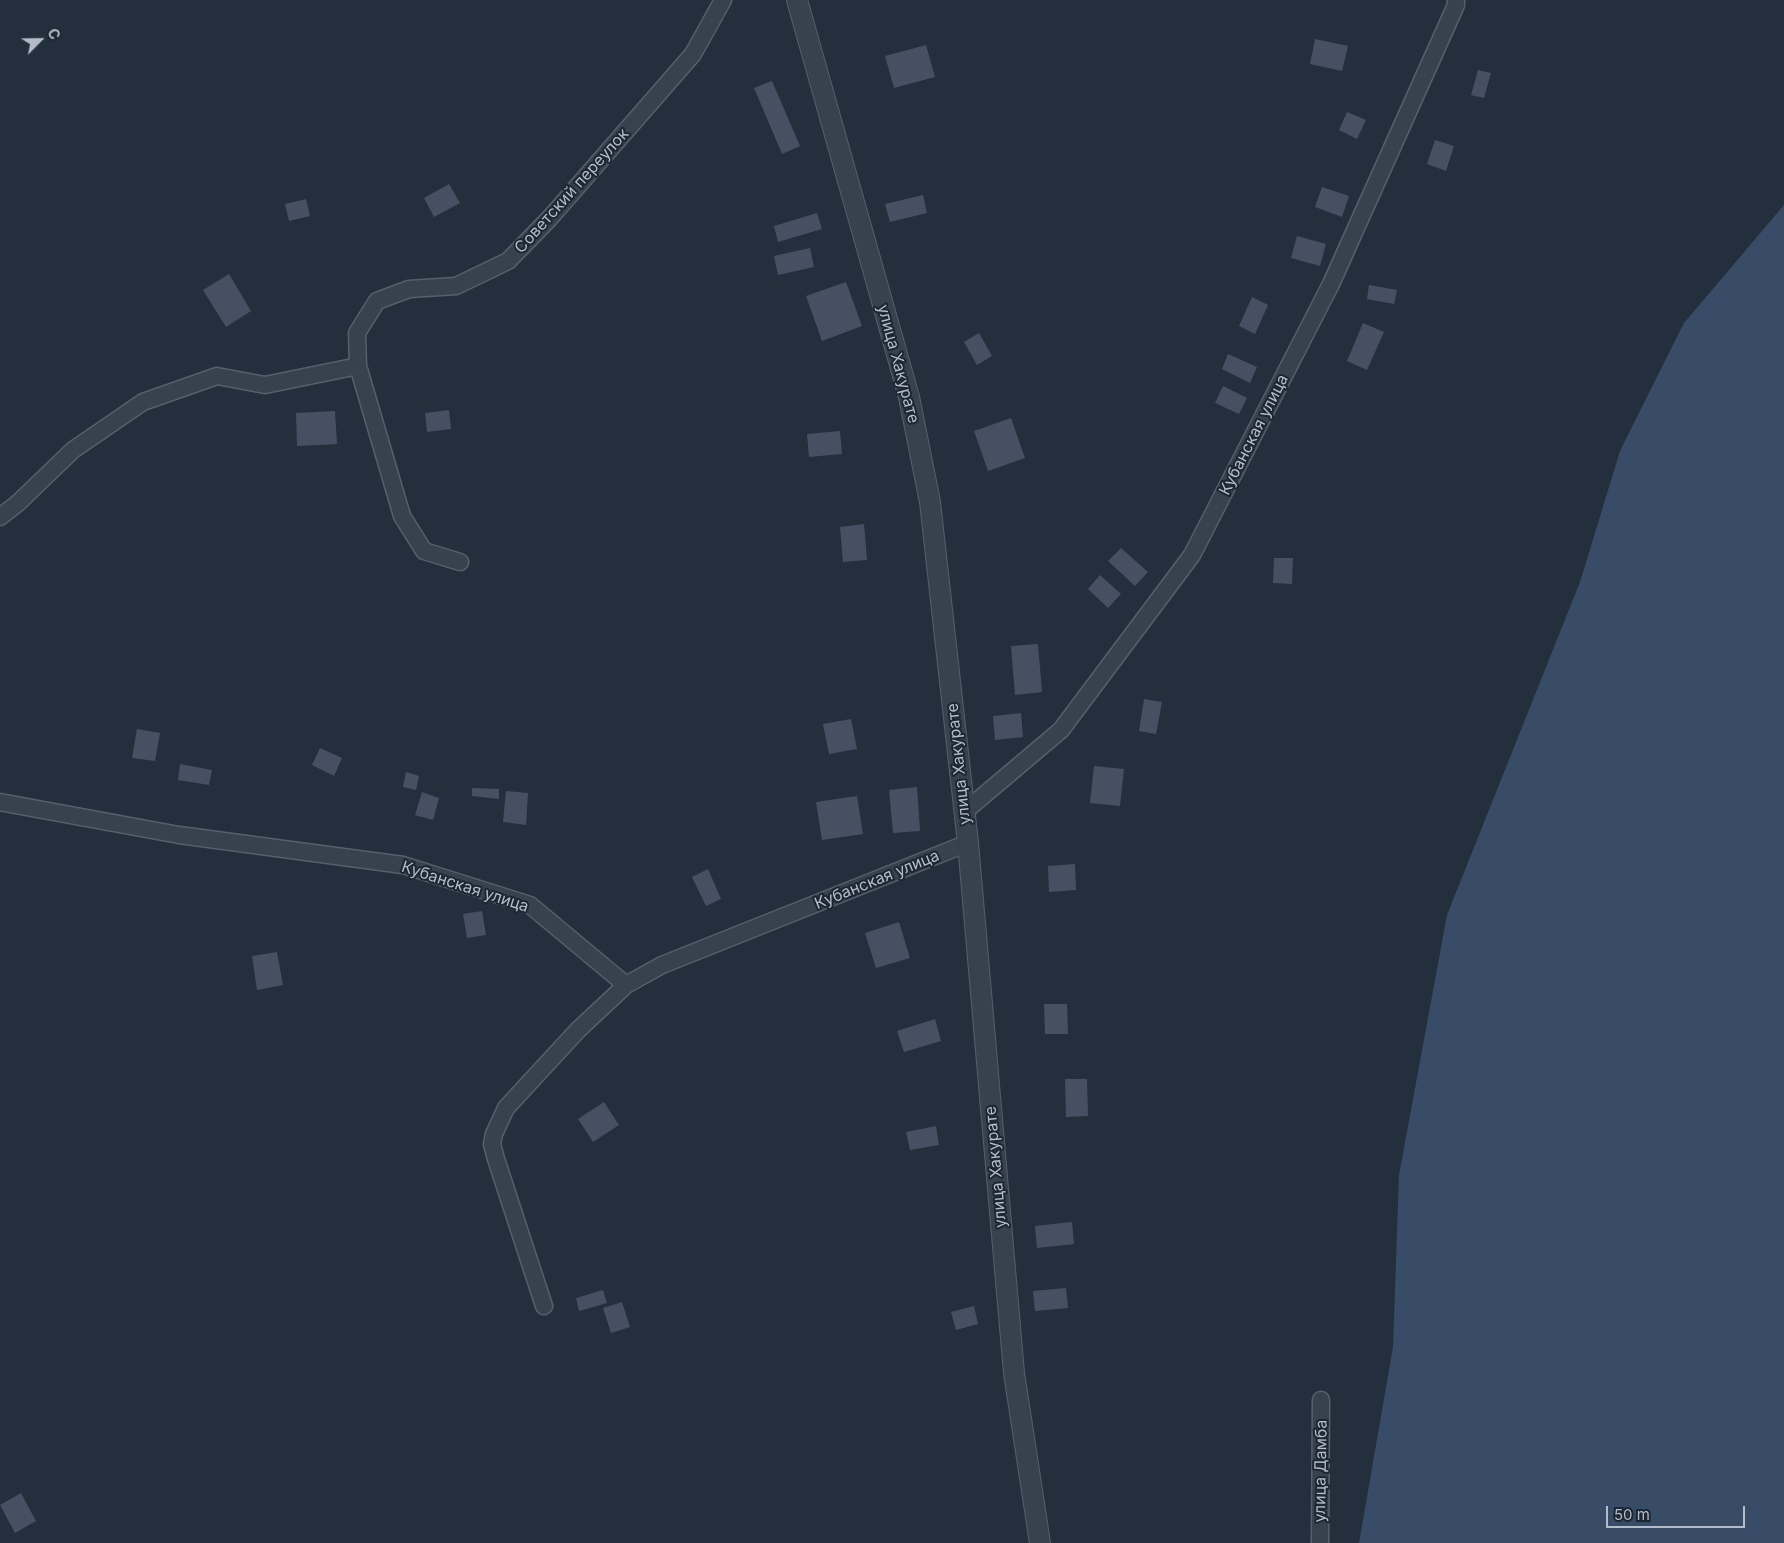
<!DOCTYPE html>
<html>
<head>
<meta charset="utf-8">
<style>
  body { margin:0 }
  #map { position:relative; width:1784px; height:1543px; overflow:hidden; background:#242f3e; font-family:Inter,sans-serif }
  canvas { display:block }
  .north { position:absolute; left:15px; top:15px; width:50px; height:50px; -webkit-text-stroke:4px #1d2633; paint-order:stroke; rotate:67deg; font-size:14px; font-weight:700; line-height:20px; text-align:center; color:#b4bcc9 }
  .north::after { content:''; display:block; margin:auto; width:18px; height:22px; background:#b4bcc9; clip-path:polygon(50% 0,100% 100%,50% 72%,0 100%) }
  .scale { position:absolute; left:1606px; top:1506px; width:139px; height:22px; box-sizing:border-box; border:2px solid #b4bcc9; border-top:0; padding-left:6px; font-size:15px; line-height:18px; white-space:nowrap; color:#b4bcc9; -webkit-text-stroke:4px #1d2633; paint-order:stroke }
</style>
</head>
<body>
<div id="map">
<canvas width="1784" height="1543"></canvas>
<div class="north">С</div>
<div class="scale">50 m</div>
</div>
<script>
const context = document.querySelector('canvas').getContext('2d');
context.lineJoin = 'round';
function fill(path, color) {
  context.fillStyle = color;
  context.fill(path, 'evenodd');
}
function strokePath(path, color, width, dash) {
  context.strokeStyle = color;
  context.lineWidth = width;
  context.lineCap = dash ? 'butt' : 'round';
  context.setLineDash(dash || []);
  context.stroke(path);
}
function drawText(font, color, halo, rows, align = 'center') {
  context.font = font + ' Inter,sans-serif';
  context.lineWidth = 4;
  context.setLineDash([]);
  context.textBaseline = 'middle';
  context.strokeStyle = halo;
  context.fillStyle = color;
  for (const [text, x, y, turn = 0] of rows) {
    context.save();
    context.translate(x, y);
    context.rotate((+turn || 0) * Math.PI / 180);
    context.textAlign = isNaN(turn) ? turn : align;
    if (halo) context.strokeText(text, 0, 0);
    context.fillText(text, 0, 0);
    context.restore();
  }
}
fill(new Path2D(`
  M1784,205V1543H1359L1393,1347L1399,1175L1447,915L1580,582L1620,451L1684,323Z`), '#394c67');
fill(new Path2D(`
  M1315,39L1348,46L1342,71L1310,64Z
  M926,45L935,77L894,88L885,56Z
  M1478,70L1491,73L1484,98L1471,95Z
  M772,81L800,146L782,154L754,88Z
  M1347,112L1366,120L1357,139L1339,130Z
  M1435,140L1454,146L1446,171L1427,164Z
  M449,184L460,203L434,217L424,198Z
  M1322,187L1349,196L1342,217L1315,207Z
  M923,195L927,213L890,222L885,204Z
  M306,199L310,216L289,221L285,204Z
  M817,213L822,229L778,242L774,226Z
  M1297,236L1326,244L1320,266L1291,258Z
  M810,248L814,267L778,275L774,256Z
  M229,274L251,311L226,327L203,290Z
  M846,282L862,326L822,341L806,296Z
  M1369,285L1397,290L1394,304L1367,299Z
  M1252,297L1268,305L1255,334L1239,326Z
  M1363,323L1384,332L1367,370L1347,361Z
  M979,333L992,356L977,365L964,342Z
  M1228,354L1257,367L1250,383L1222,369Z
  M1223,386L1247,398L1239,414L1215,403Z
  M449,410L451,429L427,432L425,413Z
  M335,411L337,444L297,446L296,413Z
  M1011,418L1025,458L988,471L974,431Z
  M840,431L842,454L809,457L807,434Z
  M864,524L867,560L843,562L840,527Z
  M1121,548L1148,572L1135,586L1108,561Z
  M1274,558H1293L1292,584L1273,583Z
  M1100,575L1121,594L1108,608L1088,589Z
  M1038,644L1042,692L1015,695L1011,646Z
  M1144,699L1162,702L1156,734L1139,731Z
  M1021,713L1023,737L995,740L993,716Z
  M851,719L857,749L829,754L823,724Z
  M137,729L160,733L155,761L132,758Z
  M320,748L342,758L334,776L312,765Z
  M180,764L212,770L209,785L178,780Z
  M1094,766L1124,769L1120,806L1090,803Z
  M406,772L419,776L416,790L403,787Z
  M917,787L920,831L893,833L889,790Z
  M472,788L499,789V799L472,796Z
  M506,791L528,793L526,825L503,822Z
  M422,792L439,798L433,820L415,815Z
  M857,796L863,834L822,840L816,802Z
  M1075,864L1076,890L1049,892L1048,866Z
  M708,869L721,899L706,906L692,877Z
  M482,911L486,935L467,938L463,914Z
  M899,922L910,958L876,968L865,933Z
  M277,952L283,985L257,990L252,956Z
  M1044,1004H1067L1068,1034H1045Z
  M935,1019L941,1041L904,1052L897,1031Z
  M1065,1079H1087L1088,1116L1066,1117Z
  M604,1102L619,1125L593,1142L578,1119Z
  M936,1126L939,1145L910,1150L906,1132Z
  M1072,1222L1074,1244L1037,1248L1035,1226Z
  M1066,1288L1068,1308L1035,1311L1033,1291Z
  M603,1290L607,1303L579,1311L576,1298Z
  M622,1302L630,1327L611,1333L603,1308Z
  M974,1306L978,1324L956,1330L951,1312Z
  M21,1493L36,1521L15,1533L0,1505Z`), '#455162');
const minor = new Path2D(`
  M0,517L18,503L73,450L143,402L217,376L265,385L358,366
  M460,562L424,551L402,516L358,366L357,333L377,301L409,289L456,286L508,261L549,219L693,54L723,0
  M0,802L179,835L403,865L530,905L626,985L662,965L968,843
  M964,812L1061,730L1192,555L1331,284L1456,5V0
  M544,1306L496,1159L492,1144L494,1134L506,1108L578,1030L626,985
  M1320,1543L1321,1400`);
const tertiary = new Path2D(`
  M797,0L909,397L930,502L968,843L1014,1373L1040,1543`);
strokePath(minor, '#565f6c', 19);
strokePath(tertiary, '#565f6c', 22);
strokePath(minor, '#38414e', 16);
strokePath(tertiary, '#38414e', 20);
drawText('16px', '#b4bcc9', '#1d2633', [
  ["Советский переулок",572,191,-48],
  ["улица Хакурате",898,364,75],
  ["Кубанская улица",1254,435,-63],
  ["улица Хакурате",959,764,-96],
  ["Кубанская улица",877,880,-22],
  ["Кубанская улица",465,887,18],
  ["улица Хакурате",996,1167,-95],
  ["улица Дамба",1321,1471,-89]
]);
</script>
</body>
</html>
